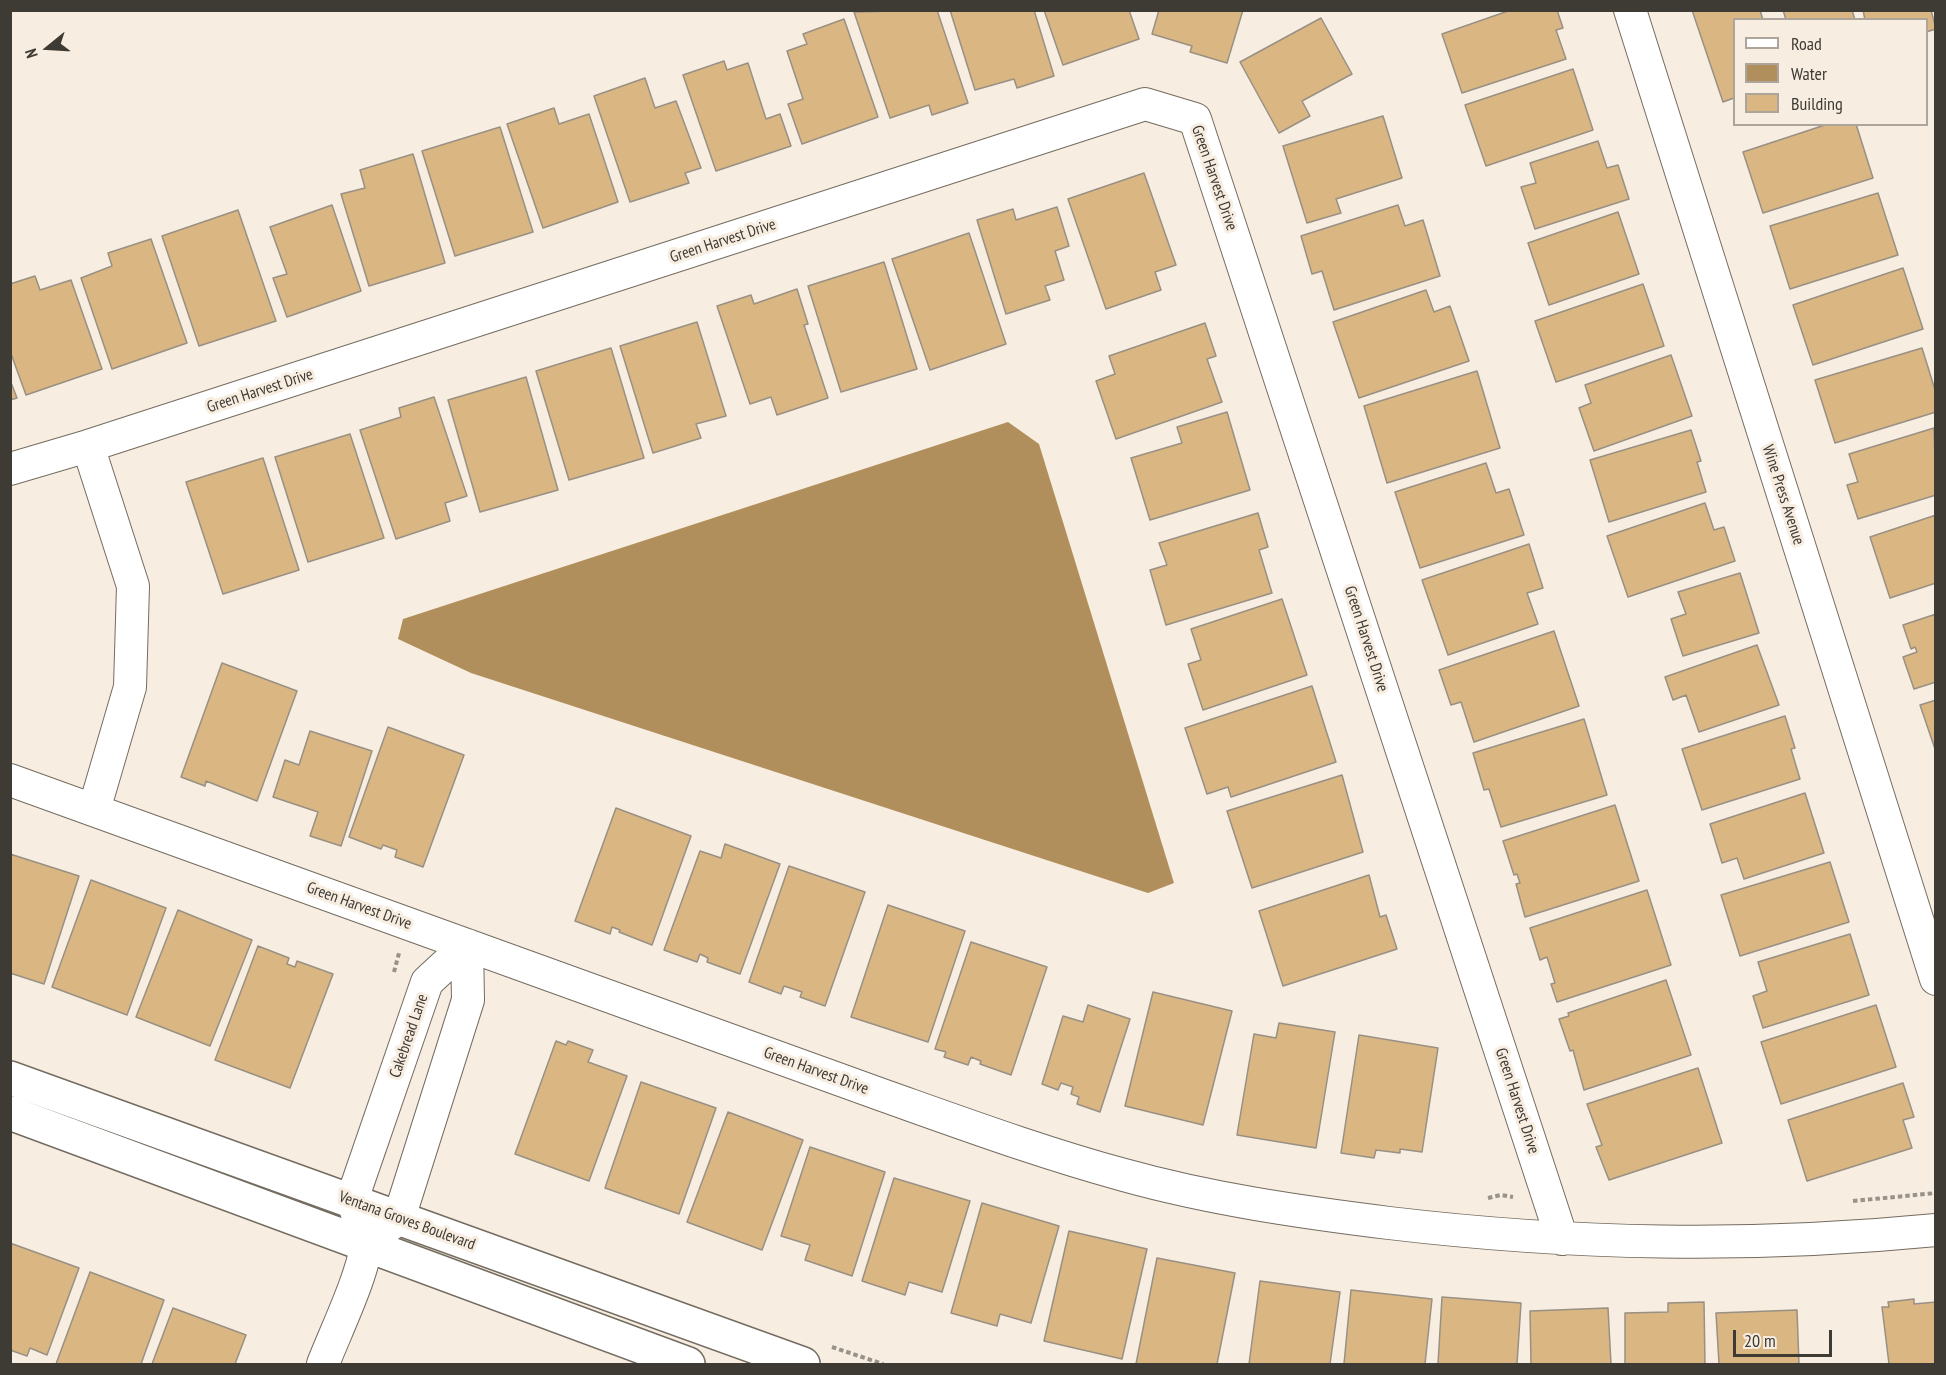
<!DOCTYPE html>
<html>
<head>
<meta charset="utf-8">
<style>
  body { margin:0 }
  #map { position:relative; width:1946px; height:1375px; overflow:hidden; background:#f7ede0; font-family:"PT Sans Narrow",sans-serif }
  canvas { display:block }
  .frame { position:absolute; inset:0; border:12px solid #3e3a34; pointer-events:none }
  .legend { position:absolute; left:1733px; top:18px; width:195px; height:108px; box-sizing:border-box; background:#f7ede0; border:2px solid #ada59b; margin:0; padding:8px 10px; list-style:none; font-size:18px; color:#3e3a34 }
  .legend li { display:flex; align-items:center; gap:12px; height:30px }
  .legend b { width:30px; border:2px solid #ada59b }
  .north { position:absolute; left:18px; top:18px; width:60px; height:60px; -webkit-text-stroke:4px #f7ede0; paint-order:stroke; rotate:252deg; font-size:16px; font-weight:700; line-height:24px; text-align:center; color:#3e3a34 }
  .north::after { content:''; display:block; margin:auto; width:21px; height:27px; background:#3e3a34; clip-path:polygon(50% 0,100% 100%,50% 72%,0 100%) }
  .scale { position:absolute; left:1733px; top:1330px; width:99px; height:27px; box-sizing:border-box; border:3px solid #3e3a34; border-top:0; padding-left:8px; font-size:18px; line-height:21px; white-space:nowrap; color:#3e3a34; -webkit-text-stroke:4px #f7ede0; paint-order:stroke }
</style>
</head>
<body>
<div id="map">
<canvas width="1946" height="1375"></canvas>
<div class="frame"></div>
<ul class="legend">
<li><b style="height:8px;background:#fff"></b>Road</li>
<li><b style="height:16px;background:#b18f5c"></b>Water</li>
<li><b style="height:16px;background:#dab682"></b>Building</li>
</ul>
<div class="north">N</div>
<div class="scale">20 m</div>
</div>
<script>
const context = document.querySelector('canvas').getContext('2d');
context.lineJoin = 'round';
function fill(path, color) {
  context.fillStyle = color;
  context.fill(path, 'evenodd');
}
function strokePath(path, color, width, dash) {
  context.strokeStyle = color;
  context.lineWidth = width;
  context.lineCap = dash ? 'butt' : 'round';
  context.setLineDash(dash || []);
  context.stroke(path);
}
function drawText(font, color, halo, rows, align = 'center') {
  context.font = font + ' "PT Sans Narrow",sans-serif';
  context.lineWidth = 6;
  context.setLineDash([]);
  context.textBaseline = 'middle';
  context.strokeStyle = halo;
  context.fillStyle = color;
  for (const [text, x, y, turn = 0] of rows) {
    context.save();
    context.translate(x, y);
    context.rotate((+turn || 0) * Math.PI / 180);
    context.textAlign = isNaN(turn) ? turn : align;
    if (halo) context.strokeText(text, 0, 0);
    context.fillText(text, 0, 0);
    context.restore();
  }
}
fill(new Path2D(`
  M1008,422L1039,444L1174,883L1148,893L471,673L398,639L403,619Z`), '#b18f5c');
const building = new Path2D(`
  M937,10L968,103L932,115L929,105L890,118L854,12Z
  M950,10H1034L1054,76L1017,88L1014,79L975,90Z
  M1044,10H1129L1139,39L1063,65Z
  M1159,10H1243L1227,63L1190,52L1192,46L1152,34Z
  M1511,10H1557L1563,28L1556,30L1566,59L1462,93L1442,34Z
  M1692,10H1760L1763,20H1734V98L1723,102Z
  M1783,10H1852L1855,20H1786Z
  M1863,10H1931L1936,29L1926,32V20H1865Z
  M1321,18L1352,74L1302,101L1310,116L1279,133L1240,62Z
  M844,19L878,117L802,144L788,104L803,99L787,51L807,44L803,34Z
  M724,61L727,70L748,63L766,119L780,114L791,146L716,171L683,75Z
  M1573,69L1593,130L1486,166L1465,105Z
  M645,78L655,108L676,101L701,168L685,173L689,183L630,202L594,96Z
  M554,108L559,124L589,114L618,202L543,228L507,124Z
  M1383,116L1402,178L1336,199L1341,213L1307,223L1283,146Z
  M1828,124H1856L1873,178L1763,213L1743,152Z
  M500,127L533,232L455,256L422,151Z
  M1598,141L1607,168L1618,165L1629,199L1535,229L1521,187L1536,183L1530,163Z
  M413,154L445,263L369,286L341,194L365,188L360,170Z
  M1144,173L1176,265L1155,272L1161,290L1106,309L1068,199Z
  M1878,193L1898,255L1790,289L1770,226Z
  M332,205L361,291L287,317L273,278L287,274L270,227Z
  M1398,205L1405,226L1423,220L1440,276L1334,310L1322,271L1312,274L1301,236Z
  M1057,207L1069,246L1055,251L1064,280L1045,286L1050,300L1006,314L977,220L1013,209L1016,220Z
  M238,210L276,321L199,346L162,236Z
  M1618,212L1639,274L1549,305L1528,243Z
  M969,233L1006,344L930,370L892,259Z
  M151,239L187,343L112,369L81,278L112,266L108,253Z
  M884,262L917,369L841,392L808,286Z
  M1903,268L1923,329L1813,365L1793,305Z
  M35,276L40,290L71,280L102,369L26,395L10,351V284Z
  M1643,284L1664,346L1556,382L1535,321Z
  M797,289L808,324L804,325L828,398L777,415L771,397L750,404L717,306L751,295L754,304Z
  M1426,290L1434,312L1450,306L1469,361L1359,398L1333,322Z
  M697,322L726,416L696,424L701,438L653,453L620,346Z
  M1205,323L1216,356L1207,359L1222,402L1116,439L1096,381L1115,374L1109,356Z
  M611,348L644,458L569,480L536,371Z
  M1922,348L1936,393V412L1835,443L1815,380Z
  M1671,355L1692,416L1594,451L1579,408L1591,403L1585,385Z
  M1477,371L1500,448L1387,483L1364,406Z
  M526,377L558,490L480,512L448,400Z
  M10,380L17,398L10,400Z
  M434,397L467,496L445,503L450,521L396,539L360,430L401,417L399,408Z
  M1227,412L1250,490L1150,520L1131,458L1182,443L1177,427Z
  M1934,428L1936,495L1858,519L1847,485L1858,482L1849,454Z
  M1691,430L1701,461L1697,462L1706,492L1609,522L1590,460Z
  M350,434L384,538L308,562L275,457Z
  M263,458L299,570L223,594L186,482Z
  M1486,463L1496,493L1509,489L1524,535L1420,568L1395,492Z
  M1705,503L1714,530L1724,527L1735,561L1628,597L1607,536Z
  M1258,513L1268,547L1259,550L1272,593L1166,625L1150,570L1167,565L1159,543Z
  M1936,515V583L1890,598L1870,537Z
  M1529,544L1543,588L1527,593L1538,624L1448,655L1422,580Z
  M1740,573L1759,633L1683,656L1671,619L1686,614L1678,592Z
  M1282,599L1307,675L1203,710L1188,664L1201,660L1191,629Z
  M1936,614V682L1914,689L1903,657L1917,652L1915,647L1911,649L1903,625Z
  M1554,631L1579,706L1474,742L1461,702L1451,705L1439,670Z
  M1757,645L1779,705L1699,732L1686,695L1673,700L1665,677Z
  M222,663L297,691L257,801L206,781L205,786L181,777Z
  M1312,686L1336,762L1231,797L1228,787L1207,794L1185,728Z
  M1936,700V752L1920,705Z
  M1785,716L1795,748L1791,749L1800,779L1702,810L1682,749Z
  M1584,719L1607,795L1501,827L1489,789L1484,790L1473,753Z
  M388,727L464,755L423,867L395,857L397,850L383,845L381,849L349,837Z
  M310,731L372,751L341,846L310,836L318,812L273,797L285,760L299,765Z
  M1342,775L1363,852L1252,888L1227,811Z
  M1805,793L1824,853L1744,879L1737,858L1722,863L1710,824Z
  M1615,805L1639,881L1525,917L1516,884L1520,883L1517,874L1514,875L1503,841Z
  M616,808L691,836L652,945L619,932L620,930L612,927L610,934L575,921Z
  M725,844L780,864L740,974L707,962L708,958L700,954L697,962L664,950L700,851L721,858Z
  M10,854L79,876L44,984L10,973Z
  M1830,862L1849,922L1740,956L1721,895Z
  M789,866L865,892L825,1006L800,997L802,992L784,986L781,994L749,982Z
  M1369,875L1380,917L1386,915L1397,949L1283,986L1259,911Z
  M91,880L166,908L127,1015L52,987Z
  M1647,890L1671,965L1557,1002L1551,984L1555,983L1547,957L1540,960L1530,928Z
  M888,905L965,931L928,1042L851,1017Z
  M178,910L252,940L210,1046L136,1017Z
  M1850,934L1869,995L1763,1028L1753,996L1767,991L1758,962Z
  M971,942L1047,967L1011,1075L980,1064L981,1061L971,1057L968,1065L944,1057L946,1052L935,1049Z
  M258,946L289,958L287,964L295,967L297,961L333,974L290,1088L215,1060Z
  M1666,980L1691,1055L1584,1090L1573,1050L1570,1051L1559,1019L1569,1016L1568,1013Z
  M1153,992L1232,1011L1203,1125L1125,1106Z
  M1088,1005L1130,1019L1100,1112L1077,1104L1079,1097L1071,1094L1073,1087L1061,1083L1058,1090L1042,1084L1063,1016L1083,1022Z
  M1876,1005L1896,1067L1781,1104L1761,1042Z
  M1279,1023L1335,1032L1316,1148L1237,1135L1254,1034L1276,1038Z
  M1359,1035L1438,1048L1422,1152L1400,1149V1153L1376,1150L1374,1158L1341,1153Z
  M556,1041L566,1045L568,1041L593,1050L588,1062L627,1076L589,1181L515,1154Z
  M1698,1068L1722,1143L1609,1180L1596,1147L1602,1145L1587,1104Z
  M641,1082L716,1108L679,1214L605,1188Z
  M1903,1083L1914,1117L1903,1120L1912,1148L1807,1181L1788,1120Z
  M728,1112L803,1140L762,1250L687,1222Z
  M810,1147L885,1172L852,1276L805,1260L810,1245L781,1236Z
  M894,1178L970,1201L942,1292L909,1282L905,1295L862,1281Z
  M982,1203L1059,1226L1031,1323L1000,1314L997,1326L951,1313Z
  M1069,1231L1147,1249L1122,1359L1044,1341Z
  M10,1243L79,1268L47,1355L30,1348L27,1356L10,1350Z
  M1157,1258L1235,1273L1217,1364H1136Z
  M90,1272L164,1300L141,1364H56Z
  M1260,1281L1340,1292L1330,1364H1249Z
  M1351,1290L1432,1299L1425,1364H1344Z
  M1442,1297L1521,1303L1517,1364H1438Z
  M1914,1299V1304L1936,1302V1364H1889L1882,1307H1889L1888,1302Z
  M1704,1302L1705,1364H1625V1313L1668,1312V1303Z
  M173,1308L246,1335L235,1364H152Z
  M1608,1308L1611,1364H1531L1530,1311Z
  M1797,1310L1799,1364H1719L1716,1313Z`);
fill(building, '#dab682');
strokePath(building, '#999084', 1.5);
const minor = new Path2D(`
  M1630,10L1936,979
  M88,446L133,586L130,687L94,810
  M10,469L88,446L1145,104L1195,119L1562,1239
  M10,780L885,1096C964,1124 1043,1153 1124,1175C1210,1199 1300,1212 1389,1223C1574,1245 1750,1248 1936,1230
  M378,1234L399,1218L468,1000L467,945
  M323,1364C335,1333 362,1277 366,1246C368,1226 348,1212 356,1188L427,982L467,945`);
const tertiary = new Path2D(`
  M10,1078L803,1364
  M10,1113L688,1364`);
strokePath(minor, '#746c60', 34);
strokePath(tertiary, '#746c60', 36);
strokePath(new Path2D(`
  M394,972L399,953
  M1488,1198L1501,1195L1513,1197
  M1853,1201L1936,1193
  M832,1347L883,1364`), '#999289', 4, [4.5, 3]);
strokePath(minor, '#fff', 32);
strokePath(tertiary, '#fff', 33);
drawText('16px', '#3e3a34', '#f7ede0', [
  ["Green Harvest Drive",1214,178,71],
  ["Green Harvest Drive",723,241,-18],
  ["Green Harvest Drive",260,391,-18],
  ["Wine Press Avenue",1783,495,72],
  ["Green Harvest Drive",1366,639,72],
  ["Green Harvest Drive",359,906,20],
  ["Cakebread Lane",409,1036,-71],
  ["Green Harvest Drive",816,1071,20],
  ["Green Harvest Drive",1517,1101,72],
  ["Ventana Groves Boulevard",407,1221,20]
]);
</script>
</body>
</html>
